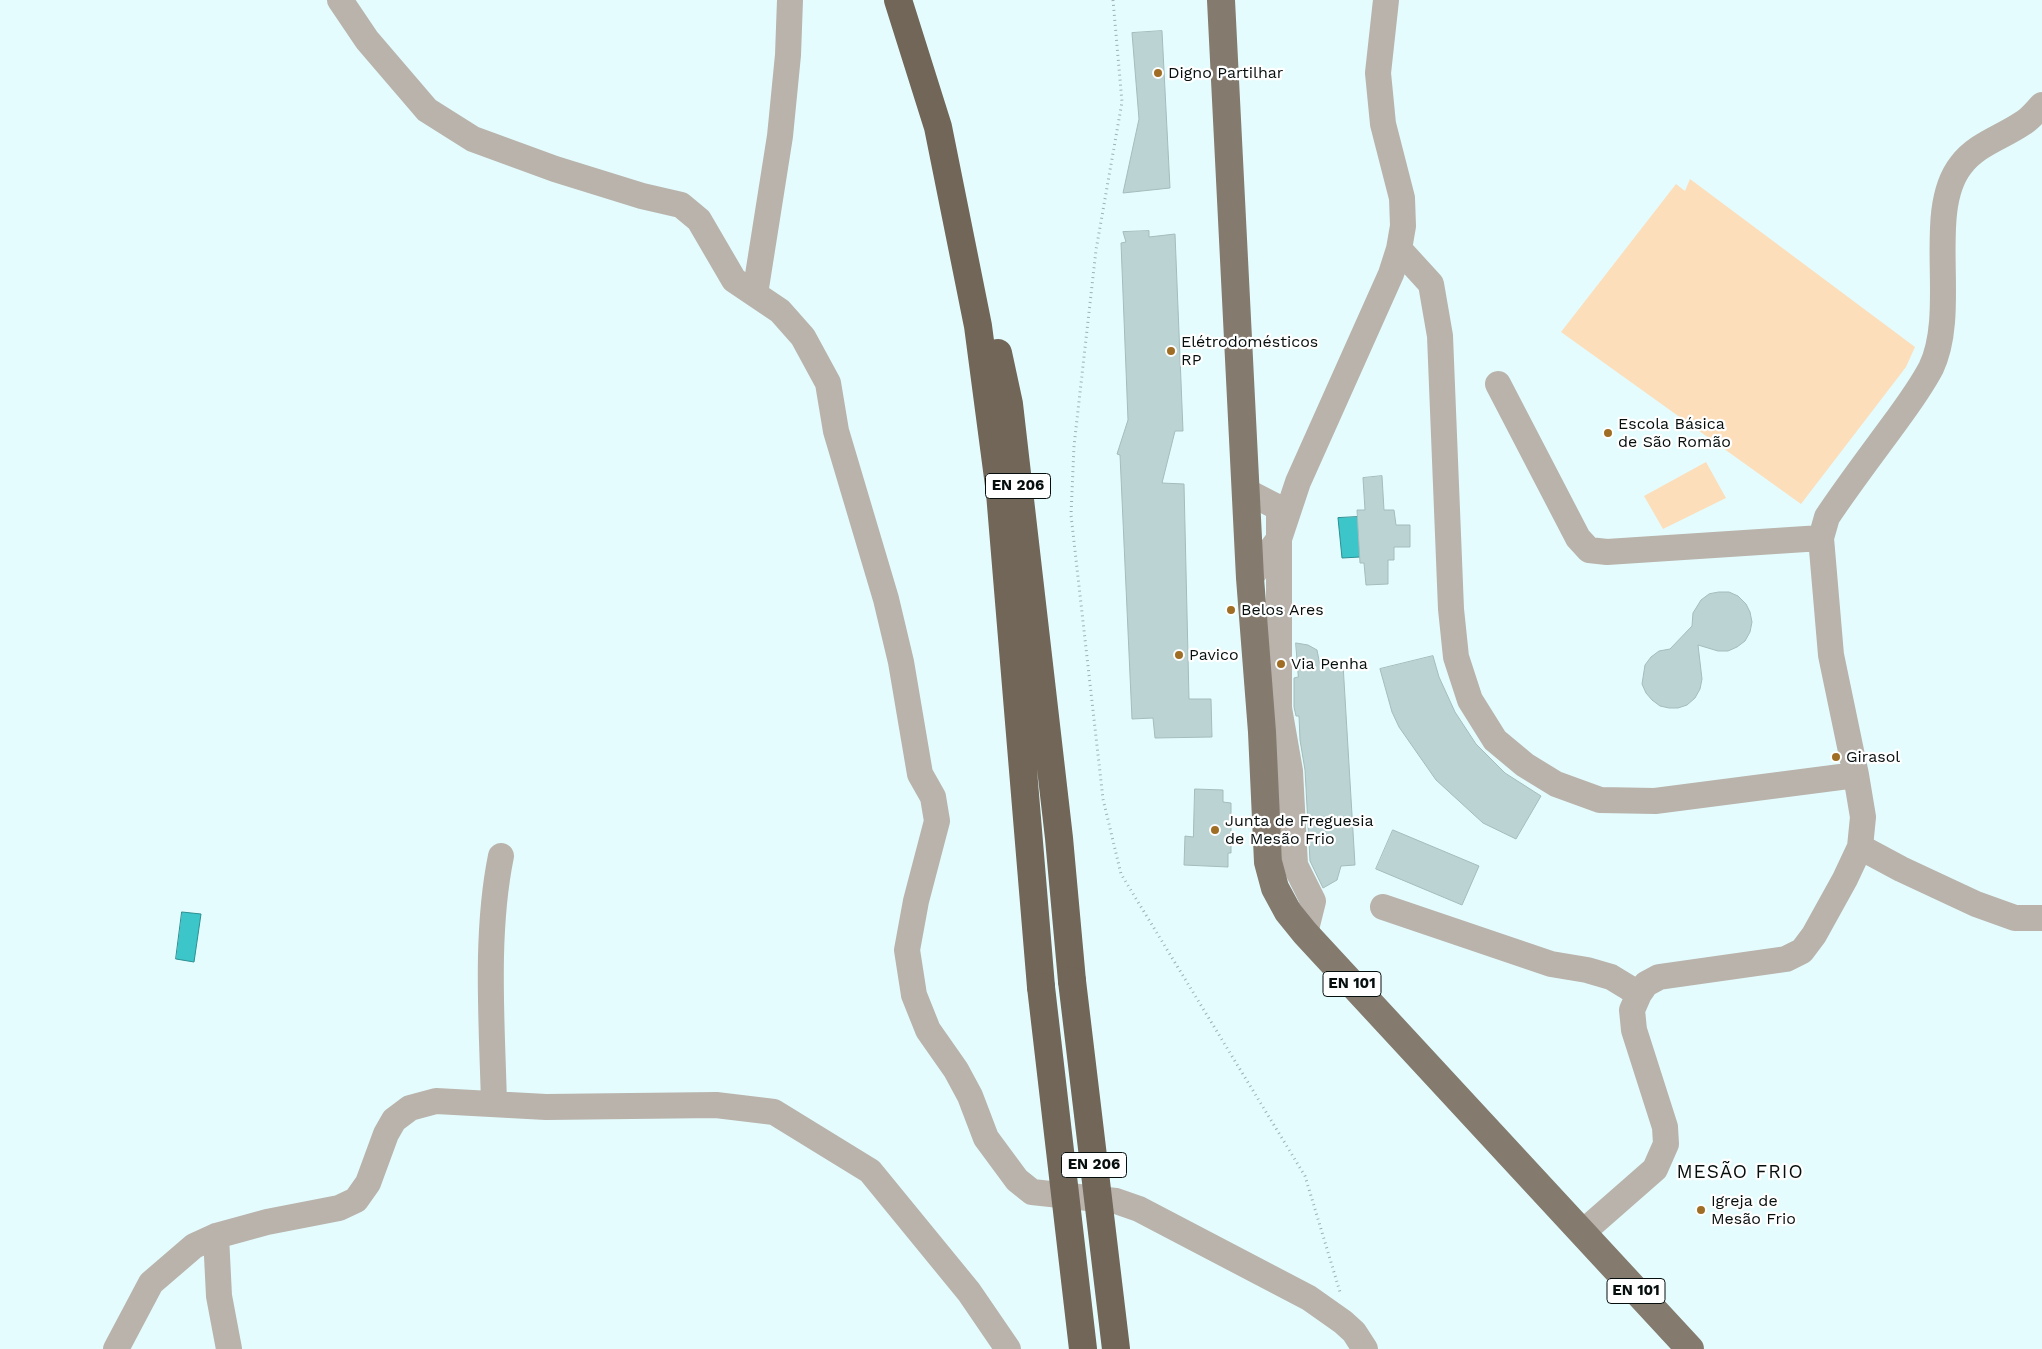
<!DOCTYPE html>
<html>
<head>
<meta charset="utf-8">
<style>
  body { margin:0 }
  canvas { display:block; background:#e4fcfd }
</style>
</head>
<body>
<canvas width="2042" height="1349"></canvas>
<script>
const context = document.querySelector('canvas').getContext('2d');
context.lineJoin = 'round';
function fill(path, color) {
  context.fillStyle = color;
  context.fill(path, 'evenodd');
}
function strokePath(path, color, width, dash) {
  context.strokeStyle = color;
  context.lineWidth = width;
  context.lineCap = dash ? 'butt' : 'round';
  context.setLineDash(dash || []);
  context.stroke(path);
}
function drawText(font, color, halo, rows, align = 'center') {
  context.font = font + ' "Work Sans",sans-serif';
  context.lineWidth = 4.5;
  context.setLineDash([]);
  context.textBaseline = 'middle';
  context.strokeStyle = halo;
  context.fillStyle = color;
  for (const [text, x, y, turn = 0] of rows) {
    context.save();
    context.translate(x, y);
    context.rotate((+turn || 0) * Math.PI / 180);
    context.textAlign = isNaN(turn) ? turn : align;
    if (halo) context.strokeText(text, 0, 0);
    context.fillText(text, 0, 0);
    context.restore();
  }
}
fill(new Path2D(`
  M1690,179L1915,347L1906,367L1801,504L1561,332L1676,184L1685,191Z
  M1706,462L1726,498L1663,529L1644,496Z`), '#fddebb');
const water = new Path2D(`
  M1358,517L1360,557L1342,558L1338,518Z
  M182,912L201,914L194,962L176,959Z`);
fill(water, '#3cc6ca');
strokePath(water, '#2c8f92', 1);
const building = new Path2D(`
  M1162,31L1170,188L1123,193L1139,119L1132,33Z
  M1149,231V237L1175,234L1183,431H1175L1162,483L1184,484L1189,699H1211L1212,737L1155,738L1153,718L1132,719L1120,455L1117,454L1128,420L1121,243L1126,242L1123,232Z
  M1382,476L1384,510H1394L1396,525H1410V547H1394V560H1388V584L1366,585L1364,563H1360L1357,510H1365L1363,478Z
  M1719,592H1729L1738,596L1746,604L1750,612L1752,622L1750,632L1745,641L1737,647L1728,651H1718L1698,645L1702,679L1700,689L1695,698L1687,705L1678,708H1669L1660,706L1652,700L1646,693L1642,684L1645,665L1651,657L1659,651L1670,649L1692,626L1693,613L1701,600L1709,594Z
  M1296,643L1308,645L1317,650L1320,665L1343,664L1355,865L1341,866L1337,880L1323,888L1310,861L1305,770L1300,740L1299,716H1296L1294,707V678L1298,677Z
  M1433,656L1439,677L1455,712L1476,744L1505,773L1541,796L1516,839L1483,823L1436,780L1399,727L1392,712L1380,669Z
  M1195,789L1223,790V802L1231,803V853H1228V867L1184,865L1185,836L1193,837Z
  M1393,830L1479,866L1462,905L1376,869Z`);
fill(building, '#bbd3d3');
strokePath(building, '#a5bcbc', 1);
strokePath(new Path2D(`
  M1113,0L1122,102L1096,250L1074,446L1071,515L1103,799L1121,874L1305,1176L1340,1292`), '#9eb1b2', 3, [1, 4]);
strokePath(new Path2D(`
  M340,0L367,40L427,110L473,139L555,169L642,196L681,205L699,220L734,280L780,311L803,337L828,383L836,431L886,599L901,662L920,774L933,797L937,821L916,901L907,950L914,995L928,1030L956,1070L970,1096L986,1138L1017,1180L1032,1192L1116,1201L1139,1209L1309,1298L1343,1322L1354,1332L1365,1349
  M1399,249L1431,284L1440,336L1451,609L1456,657L1470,700L1495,740L1525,765L1556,784L1600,800L1655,801L1856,775
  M755,294L780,136L788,55L790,0
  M1498,384L1578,538L1589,550L1607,552L1821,538
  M1246,491L1279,508V708L1290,771L1295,865L1313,901L1305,933
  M1250,578L1279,539L1298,482L1391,274L1399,249L1403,226L1402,198L1383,124L1378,73L1386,0
  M1860,847L1901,869L1976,904L2015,918H2042
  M1383,907L1551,964L1587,970L1611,977L1639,994
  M494,1103C492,1024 485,934 501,856
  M1582,1233L1655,1169L1666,1144L1665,1127L1634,1030L1632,1010L1639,994L1646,984L1659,977L1786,959L1802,951L1814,935L1845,879L1860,847L1863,817L1856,775L1831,655L1821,538L1827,517C1847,487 1869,458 1891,428C1905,409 1920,389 1931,368C1959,310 1924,212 1961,165C1977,144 2001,138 2023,123C2030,119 2036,111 2042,105
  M216,1236L219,1296L229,1349
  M116,1349L151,1283L194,1246L216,1236L267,1222L339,1208L356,1200L368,1183L386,1134L394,1120L410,1108L436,1101L546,1107L716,1105L774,1112L870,1171L969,1292L1008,1349`), '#b9b3ac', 26);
strokePath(new Path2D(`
  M1221,0L1250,578L1262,732L1268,862L1275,888L1288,912L1305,933L1690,1349`), '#847a6e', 28);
strokePath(new Path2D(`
  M898,0L938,127L978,326L1000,493L1041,987
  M998,353L1009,404L1059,838L1072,981`), '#716658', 28);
strokePath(new Path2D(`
  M1072,981L1116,1349
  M1041,987L1083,1349`), '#716658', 28);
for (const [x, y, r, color] of [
  [1158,73,5,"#a06d24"],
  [1171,351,5,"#a06d24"],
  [1608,433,5,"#a06d24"],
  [1231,610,5,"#a06d24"],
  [1179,655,5,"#a06d24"],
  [1281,664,5,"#a06d24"],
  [1836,757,5,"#a06d24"],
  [1215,830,5,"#a06d24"],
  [1701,1210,5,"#a06d24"]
]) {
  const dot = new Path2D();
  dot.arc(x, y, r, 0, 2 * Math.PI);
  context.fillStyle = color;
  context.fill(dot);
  strokePath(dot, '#fff', 2);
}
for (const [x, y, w] of [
  [1018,486,65],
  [1352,984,58],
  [1094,1165,65],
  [1636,1291,58]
]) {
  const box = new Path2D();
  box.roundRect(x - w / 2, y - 12.5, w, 25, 4);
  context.fillStyle = '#fff';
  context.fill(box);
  strokePath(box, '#060e0e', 1);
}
drawText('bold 15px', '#060e0e', null, [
  ["EN 206",1018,486],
  ["EN 101",1352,984],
  ["EN 206",1094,1165],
  ["EN 101",1636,1291]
]);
drawText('16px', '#060e0e', '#fff', [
  ["Digno Partilhar",1168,73],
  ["Elétrodomésticos",1181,342],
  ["RP",1181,360],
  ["Escola Básica",1618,424],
  ["de São Romão",1618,442],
  ["Belos Ares",1241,610],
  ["Pavico",1189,655],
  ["Via Penha",1291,664],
  ["Girasol",1846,757],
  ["Junta de Freguesia",1225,821],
  ["de Mesão Frio",1225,839],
  ["Igreja de",1711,1201],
  ["Mesão Frio",1711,1219]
], 'left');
context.letterSpacing = '1px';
drawText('19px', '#060e0e', '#fff', [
  ["MESÃO FRIO",1740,1172]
]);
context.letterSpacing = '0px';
</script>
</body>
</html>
